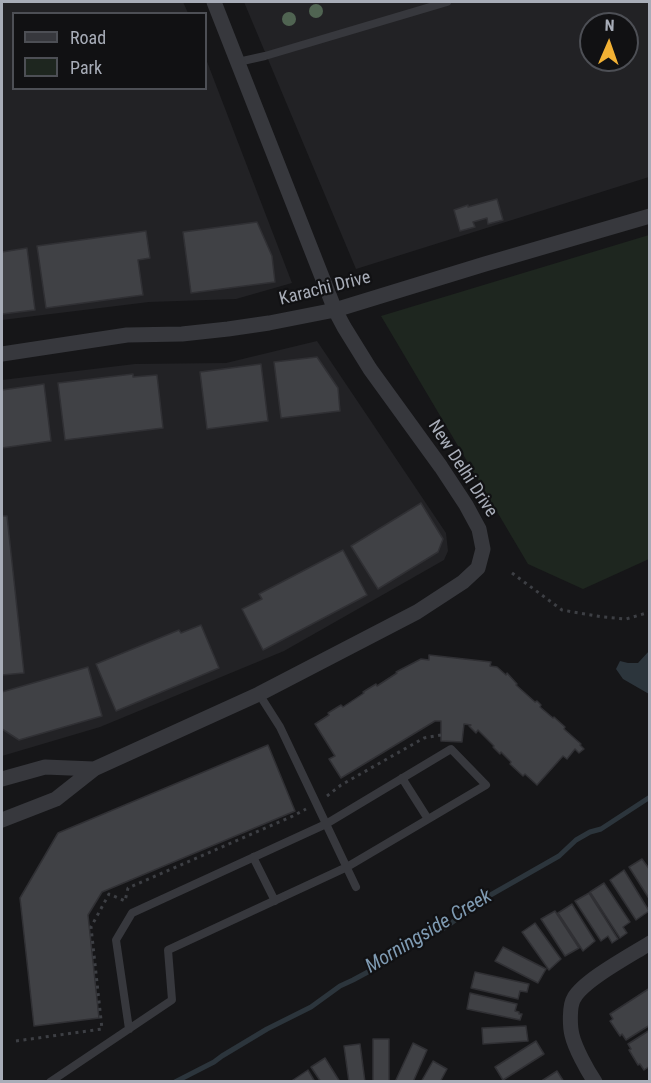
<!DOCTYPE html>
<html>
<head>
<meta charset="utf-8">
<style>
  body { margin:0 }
  #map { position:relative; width:651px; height:1083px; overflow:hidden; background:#161618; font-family:"Roboto Condensed",sans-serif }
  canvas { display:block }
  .frame { position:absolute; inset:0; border:3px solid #a8adb8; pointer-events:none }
  .legend { position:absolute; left:12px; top:12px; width:195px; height:78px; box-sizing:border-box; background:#111113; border:2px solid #4d4f55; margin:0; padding:8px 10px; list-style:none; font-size:18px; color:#a8adb8 }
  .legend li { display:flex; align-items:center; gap:12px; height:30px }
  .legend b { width:30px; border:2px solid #4d4f55 }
  .north { position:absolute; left:579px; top:12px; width:60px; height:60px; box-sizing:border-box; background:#111113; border:2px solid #4d4f55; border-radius:50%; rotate:2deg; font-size:16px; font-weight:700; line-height:24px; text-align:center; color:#a8adb8 }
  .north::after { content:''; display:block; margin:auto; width:21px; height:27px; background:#f2b134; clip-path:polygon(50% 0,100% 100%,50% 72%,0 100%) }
</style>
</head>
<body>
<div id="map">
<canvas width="651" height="1083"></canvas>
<div class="frame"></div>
<ul class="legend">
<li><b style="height:8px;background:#37383d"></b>Road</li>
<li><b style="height:16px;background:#1e261f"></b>Park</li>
</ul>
<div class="north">N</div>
</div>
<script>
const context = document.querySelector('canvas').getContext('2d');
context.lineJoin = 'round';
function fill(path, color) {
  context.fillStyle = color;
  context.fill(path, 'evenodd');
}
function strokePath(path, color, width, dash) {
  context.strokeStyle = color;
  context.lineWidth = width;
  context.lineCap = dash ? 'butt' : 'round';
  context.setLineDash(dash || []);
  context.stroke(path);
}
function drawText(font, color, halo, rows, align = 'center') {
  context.font = font + ' "Roboto Condensed",sans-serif';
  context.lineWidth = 4.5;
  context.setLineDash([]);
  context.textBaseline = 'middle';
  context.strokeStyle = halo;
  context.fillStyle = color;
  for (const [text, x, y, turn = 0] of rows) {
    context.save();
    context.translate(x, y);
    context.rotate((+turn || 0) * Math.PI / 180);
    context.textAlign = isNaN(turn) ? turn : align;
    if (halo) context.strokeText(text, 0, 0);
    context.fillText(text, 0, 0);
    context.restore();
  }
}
fill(new Path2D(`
  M2,2H183L188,13L14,14V88H206V59L292,283L236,299L149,302L2,320Z
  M244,2H649V177L356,269ZM591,24H627V60H591Z
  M317,341L446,533L448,551L444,560L284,651L100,727L2,756V380L135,364L226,363Z`), '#222225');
fill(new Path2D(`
  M649,235V559L583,589L528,564L381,316Z`), '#1e261f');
fill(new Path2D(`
  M649,651L650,694H649L623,679L616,669L620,661L628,663H638Z`), '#2c353c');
strokePath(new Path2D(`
  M175,1082L214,1062L222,1056L267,1029L311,1007L340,986L353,980L379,966L403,949L446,927L463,914L479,906L487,897L559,856L576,840L590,832L601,829L650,797`), '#2c353c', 5);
const building = new Path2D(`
  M497,199L503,220L488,224L487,218L473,222L475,227L460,231L454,210L468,205V207Z
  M257,222L272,256L275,282L191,293L183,232Z
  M146,231L150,258L138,260L143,295L46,308L37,246Z
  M27,248L35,310L2,314V252Z
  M317,357L338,388L340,411L281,418L274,362Z
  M261,364L268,421L207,429L200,372Z
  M133,374V377L157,375L163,428L65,440L58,383Z
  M44,384L51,441L2,448V390Z
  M421,503L443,539L438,552L378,589L351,546Z
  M2,516H7L24,673L2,675Z
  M343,550L367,595L263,650L242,609L262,599L259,594Z
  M201,625L219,668L116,711L96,664L179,630L181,633Z
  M429,655L491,662L490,666L497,667L506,675L507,673L517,684L516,685L535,702L537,701L541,705L540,707L553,718L554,717L565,727L564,729L581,744L580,745L584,749L579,753L575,749L567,759L563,756L537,785L525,774L523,776L510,764L511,762L501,752L500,754L493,747L494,746L478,730L476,733L469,726L471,725L464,724L462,742L441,741V721H435L341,778L329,759L335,756L315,724L329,715L328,713L341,705L343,707L364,693L363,692L376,684L377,686L397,673L396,672L421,659L429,660Z
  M88,667L102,716L19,740L2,729V692Z
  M268,745L295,811L102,892L88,915L99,1018L34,1026L20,898L58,833Z
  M642,859L650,870V900L629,867Z
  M624,870L649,911L636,920L610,880Z
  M604,883L630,922L623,927L627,933L620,938L590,892Z
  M589,893L618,939L612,943L608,936L601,941L575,901Z
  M572,904L595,941L583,951L558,913Z
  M555,911L579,948L565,956L541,919Z
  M535,923L561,959L549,970L522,932Z
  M503,947L546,969L538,983L495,961Z
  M475,972L529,984L527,992L520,991L518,999L471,988Z
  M650,988V1025L626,1040L622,1034L620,1036L610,1021L613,1019L610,1014Z
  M470,993L517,1004L515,1011L519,1012V1014H522L520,1020L467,1009Z
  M526,1026L528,1041L483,1044L482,1028Z
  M650,1030V1066L644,1070L640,1064L638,1065L629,1050L631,1049L628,1044Z
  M373,1039H389V1082H373Z
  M536,1041L544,1054L503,1080L495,1067Z
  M413,1043L427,1050L413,1082H395Z
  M360,1044L365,1082H349L344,1046Z
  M325,1058L340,1082H321L311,1067Z
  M433,1061L447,1069L440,1082H421Z
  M308,1070L315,1082H290Z
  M557,1071L564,1082H540Z`);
fill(building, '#404145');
strokePath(building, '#303034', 1.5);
strokePath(new Path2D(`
  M512,573L562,610L603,617L626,619L650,612
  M327,796L341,785L424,738L441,735
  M16,1041L102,1029L91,927L109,894L125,901L128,888L293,816L306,809`), '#3d3f44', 3, [3, 4.5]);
strokePath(new Path2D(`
  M238,62L265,56L447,2
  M259,694L280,727L356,887
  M402,778L428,819
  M253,857L275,901
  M50,1082L172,1000L168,950L347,867L486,785L451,749L326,824L132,913L116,940L129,1029`), '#37383d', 8);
strokePath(new Path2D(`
  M2,354L127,335L182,334L228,329L269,323L335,310L485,264L650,216
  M2,779L45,767L94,769
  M2,820L56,799L94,769L259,694L417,612L463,582L478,568L483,549L479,529L466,505L441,467L370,369L344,327L335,310L214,2
  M595,1082C587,1070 575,1048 572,1035C570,1027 569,1006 574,998C584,980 631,955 650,943`), '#37383d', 15);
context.fillStyle = '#506452';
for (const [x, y] of [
  [316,11],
  [289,19]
]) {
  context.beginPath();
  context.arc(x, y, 7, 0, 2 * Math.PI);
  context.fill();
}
drawText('18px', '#a8adb8', '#111113', [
  ["Karachi Drive",325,289,-14],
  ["New Delhi Drive",462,469,57]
]);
drawText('italic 20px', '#7f9bb3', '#111113', [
  ["Morningside Creek",429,932,-31]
]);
</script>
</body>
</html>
